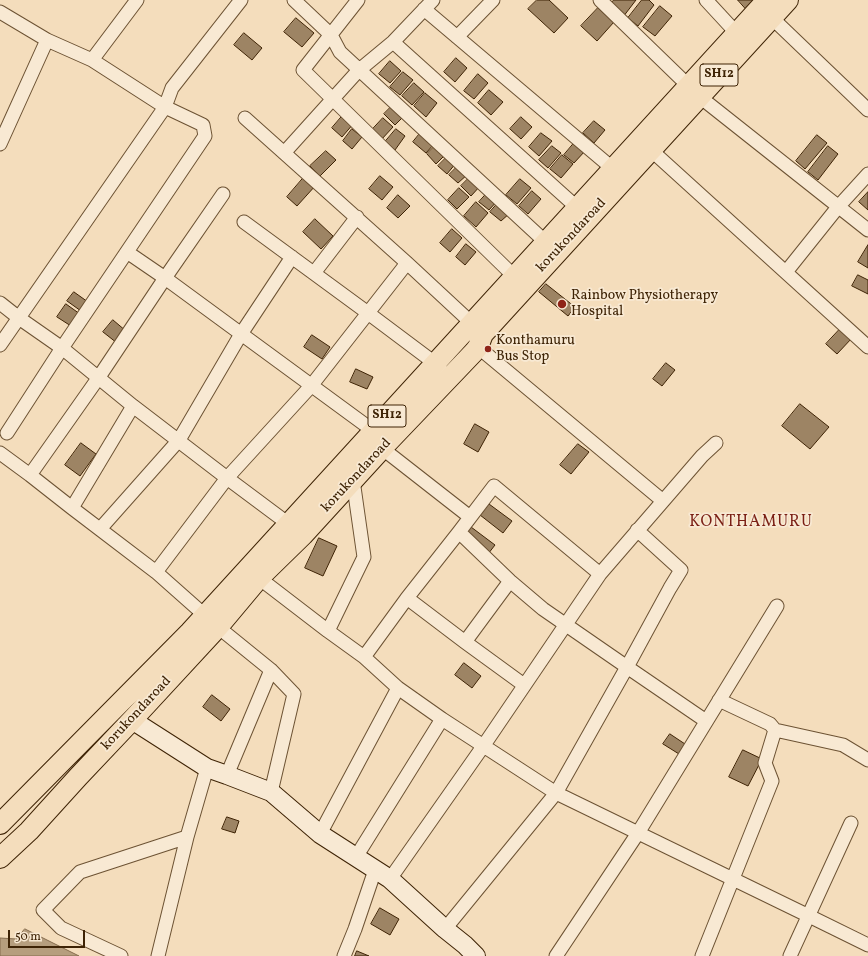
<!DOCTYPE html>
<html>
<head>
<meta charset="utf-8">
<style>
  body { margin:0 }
  #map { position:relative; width:868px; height:956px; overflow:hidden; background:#f4ddbc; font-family:Vollkorn,serif }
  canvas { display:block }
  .scale { position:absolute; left:8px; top:930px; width:77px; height:18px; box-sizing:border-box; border:2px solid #3e2305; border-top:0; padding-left:5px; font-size:12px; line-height:14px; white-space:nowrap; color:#3e2305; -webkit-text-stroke:3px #f8e9d3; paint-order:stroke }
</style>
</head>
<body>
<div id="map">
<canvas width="868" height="956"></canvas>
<div class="scale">50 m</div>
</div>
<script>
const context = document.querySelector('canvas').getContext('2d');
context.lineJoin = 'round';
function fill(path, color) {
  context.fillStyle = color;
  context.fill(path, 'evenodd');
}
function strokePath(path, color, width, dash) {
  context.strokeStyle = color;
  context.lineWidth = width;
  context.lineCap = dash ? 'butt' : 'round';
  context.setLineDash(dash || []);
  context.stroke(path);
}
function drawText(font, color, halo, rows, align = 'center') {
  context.font = font + ' Vollkorn,serif';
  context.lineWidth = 3.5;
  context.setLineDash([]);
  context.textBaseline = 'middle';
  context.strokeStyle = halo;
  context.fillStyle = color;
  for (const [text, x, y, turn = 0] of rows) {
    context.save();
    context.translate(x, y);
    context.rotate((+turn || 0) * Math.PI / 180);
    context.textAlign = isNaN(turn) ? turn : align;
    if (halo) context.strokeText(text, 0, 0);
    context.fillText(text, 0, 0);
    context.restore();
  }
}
const water = new Path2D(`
  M25,929L79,956H0V938L16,939Z`);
fill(water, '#b69e7e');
strokePath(water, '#866d4e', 1);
const building = new Path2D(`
  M537,0H549L568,18L554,33L528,9Z
  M614,0H636L623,17L609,6Z
  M642,0H649L654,5L638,26L628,18Z
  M738,0H757L747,10Z
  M660,6L672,16L655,36L643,27Z
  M598,8L614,22L597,41L581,26Z
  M296,18L314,33L302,47L284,32Z
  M244,33L262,48L252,60L234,45Z
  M456,58L467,68L455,82L444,72Z
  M390,61L401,71L390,83L379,74Z
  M403,72L413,80L400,95L390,87Z
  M478,74L488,83L474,99L464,91Z
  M414,83L424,92L412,105L402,96Z
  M489,90L503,102L491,115L478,103Z
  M425,93L437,103L426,117L414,106Z
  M393,105L404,116L395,125L384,114Z
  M344,114L354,123L342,137L332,128Z
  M521,117L532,127L521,139L510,129Z
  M383,118L393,127L381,140L371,131Z
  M594,121L605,130L594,143L583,133Z
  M352,129L362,137L352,149L343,141Z
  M396,129L405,136L395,150L385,142Z
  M422,131L435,143L426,153L413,142Z
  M541,133L552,141L539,156L529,147Z
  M817,135L827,143L805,169L796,161Z
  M575,142L585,151L574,163L564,155Z
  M437,144L446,154L436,164L427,154Z
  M552,146L561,153L548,168L539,160Z
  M828,146L838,154L818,180L808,172Z
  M326,151L336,160L320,176L310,166Z
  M562,155L573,164L561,178L550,169Z
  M448,156L456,163L447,174L438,166Z
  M459,165L468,174L458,183L449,175Z
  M305,176L316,185L297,206L287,197Z
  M380,176L393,187L382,200L369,189Z
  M471,176L481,185L471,196L461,186Z
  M520,179L531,188L517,204L506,195Z
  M459,188L469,197L457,209L448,200Z
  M489,191L498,200L489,210L479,202Z
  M532,191L541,199L528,214L519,206Z
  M868,192V210L859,202Z
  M398,195L410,206L398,218L387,208Z
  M476,202L488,213L476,227L464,216Z
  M499,202L510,213L501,221L490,212Z
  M315,219L333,236L321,249L303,232Z
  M452,229L462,238L450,252L440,243Z
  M466,244L476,252L465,265L456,257Z
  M868,245V268L858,262Z
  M858,275L868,280V294L852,286Z
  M546,284L575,307L568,316L539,292Z
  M74,292L88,302L81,311L67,301Z
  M66,304L80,314L71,326L57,317Z
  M113,320L126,331L117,343L103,332Z
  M841,328L852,338L837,354L826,344Z
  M312,335L330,347L322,359L304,347Z
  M666,363L675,370L662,386L653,379Z
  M356,369L373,377L367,389L350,382Z
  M800,404L829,427L810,449L782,426Z
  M475,424L489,432L478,452L464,444Z
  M81,443L96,454L80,476L65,465Z
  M578,444L589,452L571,474L560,465Z
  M489,504L512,521L503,533L480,515Z
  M471,527L495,545L488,554L464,536Z
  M319,538L337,546L323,576L305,568Z
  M464,663L481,676L472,688L455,675Z
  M212,695L230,709L221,721L203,707Z
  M670,734L685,744L679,754L663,744Z
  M743,750L762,759L748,786L729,777Z
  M227,817L239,821L235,833L222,829Z
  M380,908L399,919L390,935L371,924Z
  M357,951L369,956H355Z`);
fill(building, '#9d8464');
strokePath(building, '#3e2305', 1);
const minor = new Path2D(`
  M294,0L331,35L340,52L551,247
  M358,0L303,70L520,282
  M600,0L700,97L868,230
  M706,0L742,39
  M424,9L618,173
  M0,12L47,40L92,60L165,107L203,125L205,136L62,348L7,433
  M772,18L868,110
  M457,37L493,0
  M393,42L582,212
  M92,60L137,0
  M245,118L407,263L478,329
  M0,144L47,40
  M651,150L868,347
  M284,153L358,71L393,42L433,0
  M244,222L368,313L440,367
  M127,252L165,278L379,435
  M786,272L838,207L868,174
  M314,273L357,217
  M0,303L19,318L62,348L133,406L227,478L294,528
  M0,345L165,107L172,88L241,0
  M478,347L663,501
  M383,449L470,517
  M0,453L30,475L72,508L156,572L218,627L271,670L294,694L271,792
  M30,475L99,377L165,278L223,194
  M72,508L133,406
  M100,529L179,440L241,334L292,257
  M459,532L510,581L543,609L627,667L706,721
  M156,572L227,478L311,386L407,263
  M259,578L328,631L364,657L398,688L442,719L556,793L809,916L868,945
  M407,598L465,642L524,685
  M328,631L364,557L353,480
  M465,642L510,581
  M364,657L407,598L459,532L494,486L600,574
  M719,700L770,724L775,730L843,745L868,760
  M227,775L271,670
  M320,834L398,688
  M356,857L442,719
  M390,879L484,745L600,574L702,456L716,443
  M445,929L556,793L627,667L670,588L681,570L637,530
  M121,956L61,928L43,910L80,872L187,837
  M158,956L187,837L207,768
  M344,956L355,929L375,870
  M556,956L638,833L777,606
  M702,956L772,781L765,763L775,730
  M790,956L851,823`);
const secondary = new Path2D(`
  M132,720L207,768L227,775L271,792L320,834L390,879L445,929L465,945L476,956`);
const primary = new Path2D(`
  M0,824L190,632L767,0
  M0,858L29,831L78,777L132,720L218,627L259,578L303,535L388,442L474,352L478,347L483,334L788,0`);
strokePath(minor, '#6c5233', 15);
strokePath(secondary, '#3e2305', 20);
strokePath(primary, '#3e2305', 22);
strokePath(minor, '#f8e9d3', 13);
strokePath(secondary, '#f8e9d3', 18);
strokePath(primary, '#f4ddbc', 20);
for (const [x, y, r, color] of [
  [562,304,5,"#8f2418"],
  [488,349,4,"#8f2418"]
]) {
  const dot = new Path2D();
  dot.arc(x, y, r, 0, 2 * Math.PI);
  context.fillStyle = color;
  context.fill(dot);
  strokePath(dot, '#f8e9d3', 1.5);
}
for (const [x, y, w] of [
  [719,75,38],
  [387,416,38]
]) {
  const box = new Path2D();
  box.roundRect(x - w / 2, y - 11, w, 22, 3);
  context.fillStyle = '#f8e9d3';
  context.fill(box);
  strokePath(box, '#3e2305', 1);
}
drawText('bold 13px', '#3e2305', null, [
  ["SH12",719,75],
  ["SH12",387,416]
]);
drawText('14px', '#3e2305', '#f8e9d3', [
  ["korukondaroad",572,236,-47],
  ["korukondaroad",357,476,-47],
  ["korukondaroad",137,714,-47]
]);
drawText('14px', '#3e2305', '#f8e9d3', [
  ["Rainbow Physiotherapy",571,296],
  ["Hospital",571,312],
  ["Konthamuru",496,341],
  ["Bus Stop",496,357]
], 'left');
context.letterSpacing = '1px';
drawText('16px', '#7a1f14', '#f8e9d3', [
  ["KONTHAMURU",751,523]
]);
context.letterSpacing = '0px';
</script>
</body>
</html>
